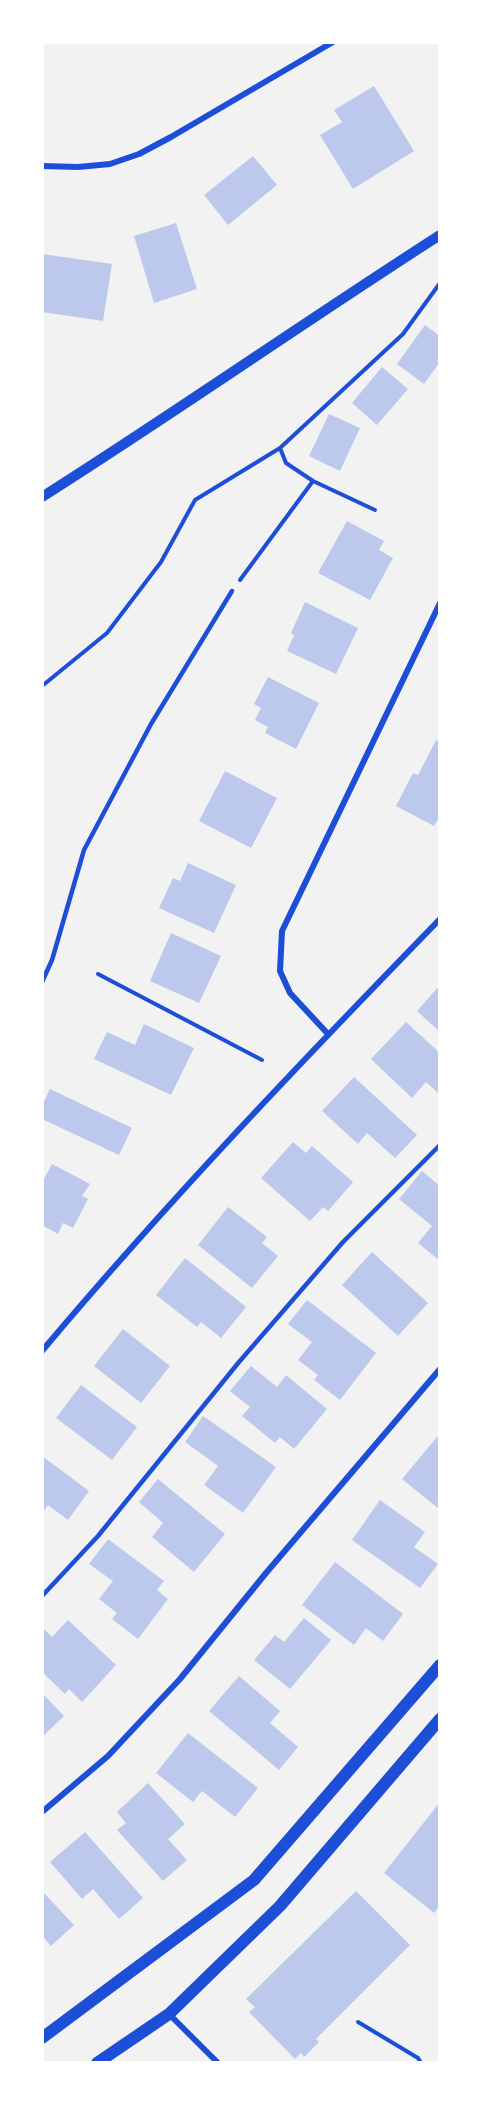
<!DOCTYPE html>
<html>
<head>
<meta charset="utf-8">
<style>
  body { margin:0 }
  #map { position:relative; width:482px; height:2105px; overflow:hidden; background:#f2f2f2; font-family:Lora,serif }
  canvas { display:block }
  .frame { position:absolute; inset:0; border:44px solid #fff; pointer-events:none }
</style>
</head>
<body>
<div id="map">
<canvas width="482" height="2105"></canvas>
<div class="frame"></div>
</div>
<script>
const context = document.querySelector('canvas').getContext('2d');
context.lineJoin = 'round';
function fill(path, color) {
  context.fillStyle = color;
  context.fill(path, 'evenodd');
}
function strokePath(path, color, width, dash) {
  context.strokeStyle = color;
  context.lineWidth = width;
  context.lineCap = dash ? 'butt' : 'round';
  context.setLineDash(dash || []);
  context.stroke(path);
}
fill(new Path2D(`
  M374,86L414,151L353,189L320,135L342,122L334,110Z
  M253,156L277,185L228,225L204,195Z
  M176,223L197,289L154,303L134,236Z
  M42,254L112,264L103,321L42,312Z
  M425,325L440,336V362L424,384L397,364Z
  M382,367L408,389L377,425L352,403Z
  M329,414L360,428L340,471L309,456Z
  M347,521L384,541L379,550L393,558L370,600L318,573Z
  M305,602L358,628L336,674L287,651L294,635L291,633Z
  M268,677L319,703L296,749L265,733L268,727L255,720L261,708L254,704Z
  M436,740L440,742V816L434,826L396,806L413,773L418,775Z
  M225,771L277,798L251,848L199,821Z
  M188,863L236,885L214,933L159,908L173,878L180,881Z
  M171,933L221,956L199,1003L150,981Z
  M440,985V1032L417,1011Z
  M406,1022L440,1053V1095L426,1082L412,1098L371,1059Z
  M144,1024L194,1048L171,1095L94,1059L107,1032L135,1045Z
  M354,1077L417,1135L395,1158L367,1133L358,1144L322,1111Z
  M50,1089L132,1128L119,1155L42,1119V1106Z
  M293,1142L306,1153L312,1146L353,1182L328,1211L323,1207L310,1221L261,1178Z
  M52,1164L90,1184L82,1196L88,1199L73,1228L63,1223L58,1234L42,1225V1183Z
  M422,1171L440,1186V1261L418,1243L432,1226L399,1199Z
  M228,1207L267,1237L262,1243L278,1256L252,1288L198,1245Z
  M372,1252L428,1303L398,1336L342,1285Z
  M185,1258L246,1307L221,1338L201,1322L197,1327L156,1295Z
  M307,1300L376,1353L340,1400L314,1380L318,1375L298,1360L312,1342L288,1324Z
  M123,1329L170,1366L141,1403L94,1366Z
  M251,1366L277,1387L286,1375L327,1409L294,1449L280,1437L275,1443L242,1416L250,1407L230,1391Z
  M81,1385L137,1427L112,1460L56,1418Z
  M203,1416L276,1467L243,1513L204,1485L218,1466L185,1442Z
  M437,1437L440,1439L439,1509L402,1479Z
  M42,1456L89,1491L68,1520L48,1505L43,1512L42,1511Z
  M158,1479L225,1534L194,1572L152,1537L163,1523L139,1502Z
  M380,1500L425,1532L414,1547L438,1564L420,1588L352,1540Z
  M108,1539L164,1581L157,1590L168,1599L138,1639L112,1619L117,1613L99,1599L113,1581L89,1564Z
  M335,1562L403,1614L383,1641L366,1628L354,1645L302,1605Z
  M304,1618L331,1640L290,1689L254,1660L275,1635L284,1642Z
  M68,1620L116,1665L82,1702L69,1689L65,1694L42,1672V1627L52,1637Z
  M239,1676L280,1711L270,1723L298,1747L279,1770L209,1711Z
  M42,1693L64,1716L42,1737Z
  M188,1733L258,1788L235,1817L202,1791L193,1802L156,1773Z
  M148,1783L185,1824L168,1839L187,1860L163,1881L117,1830L126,1823L117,1812Z
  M440,1802V1906L434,1913L384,1873Z
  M85,1832L143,1898L119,1919L93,1889L82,1899L50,1862Z
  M42,1891L74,1925L51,1946L42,1936Z
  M356,1891L410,1945L316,2039L319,2042L304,2057L301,2053L295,2059L249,2012L255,2007L246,1999Z`), '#bdc9ec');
strokePath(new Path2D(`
  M313,481L286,463L280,448L403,334L440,283
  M240,580L313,481L375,510
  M42,686L107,633L161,562L195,500L280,448
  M98,974L262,1060
  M358,2022L418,2058L421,2063`), '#1d4ed8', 4);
strokePath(new Path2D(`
  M42,982L52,960L84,850L151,724L232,591
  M42,1596L98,1536L239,1362L343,1242L440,1145`), '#1d4ed8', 4.5);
strokePath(new Path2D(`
  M42,166L78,167L110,164L139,154L171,137L333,42
  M328,1034L290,993L280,971L282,931L440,603
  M42,1351C168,1201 304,1059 440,919
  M42,1812L108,1756L180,1679L266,1573L440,1369
  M169,2014L218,2063`), '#1d4ed8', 6);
strokePath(new Path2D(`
  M42,497C176,412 306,321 440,235`), '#1d4ed8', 10);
strokePath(new Path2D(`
  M42,2038L254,1880L440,1665
  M97,2063L169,2014L280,1906L440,1719`), '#1d4ed8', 12);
</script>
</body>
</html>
